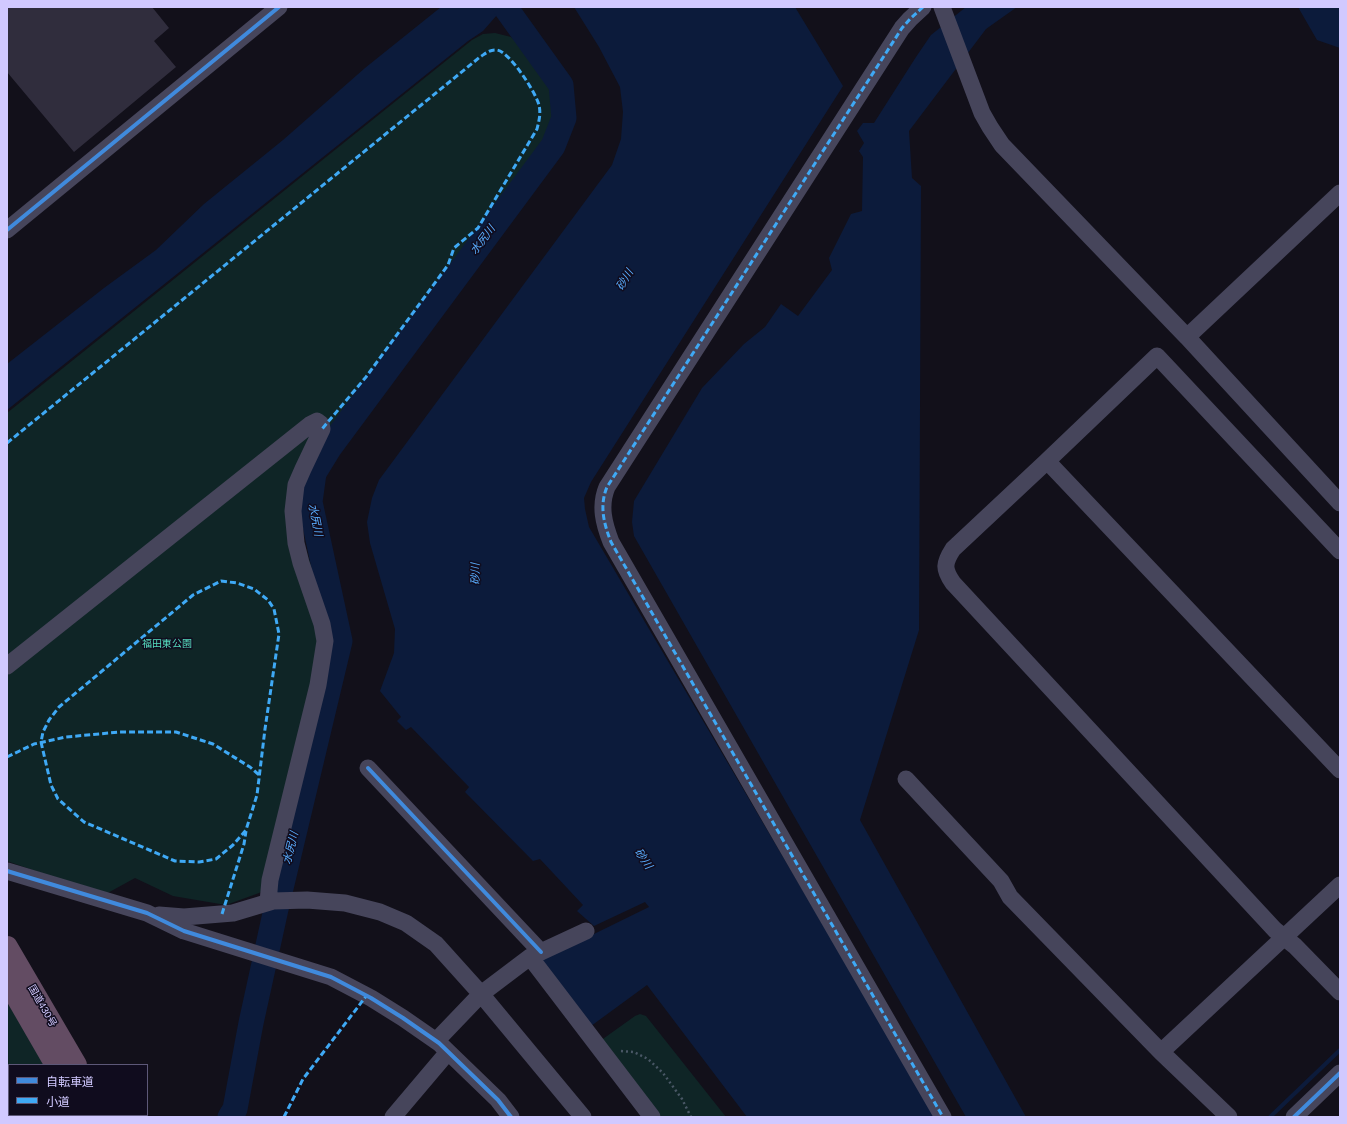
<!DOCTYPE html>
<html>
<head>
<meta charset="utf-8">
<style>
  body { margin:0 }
  #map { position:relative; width:1347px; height:1124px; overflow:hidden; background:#12101a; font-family:Helvetica,"Noto Sans JP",sans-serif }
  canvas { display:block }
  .frame { position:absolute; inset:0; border:8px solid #d1c9ff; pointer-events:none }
  .legend { position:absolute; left:8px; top:1064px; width:140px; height:52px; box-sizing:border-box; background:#100c1e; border:1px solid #5d5878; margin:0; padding:5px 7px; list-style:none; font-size:12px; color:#d1c9ff }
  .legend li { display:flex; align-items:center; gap:8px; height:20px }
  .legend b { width:20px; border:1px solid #5d5878 }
</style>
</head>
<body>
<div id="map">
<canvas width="1347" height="1124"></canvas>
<div class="frame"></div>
<ul class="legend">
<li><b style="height:5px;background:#408adc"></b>自転車道</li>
<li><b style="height:5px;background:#3fa9f5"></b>小道</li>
</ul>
</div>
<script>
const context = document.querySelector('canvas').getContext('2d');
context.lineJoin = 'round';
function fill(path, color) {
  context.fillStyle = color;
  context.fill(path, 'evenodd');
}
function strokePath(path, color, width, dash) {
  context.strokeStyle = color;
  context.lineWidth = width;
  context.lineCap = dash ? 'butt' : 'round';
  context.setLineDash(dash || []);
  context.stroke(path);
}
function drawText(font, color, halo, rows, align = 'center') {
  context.font = font + ' Helvetica,"Noto Sans JP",sans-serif';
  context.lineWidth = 3;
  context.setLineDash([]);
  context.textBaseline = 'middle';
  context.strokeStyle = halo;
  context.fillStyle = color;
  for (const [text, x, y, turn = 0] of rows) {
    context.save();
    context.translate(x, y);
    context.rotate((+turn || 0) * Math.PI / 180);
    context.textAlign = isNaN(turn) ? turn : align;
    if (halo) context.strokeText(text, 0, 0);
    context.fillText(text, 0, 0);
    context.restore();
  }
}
fill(new Path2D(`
  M495,33L511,37L535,60L547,81L556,104L554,131L322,446L306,472L302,494L301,531L304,544L326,611L274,884L259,893L226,905L173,896L135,878L104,895L7,861V413L472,40L483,34Z
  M7,1001L44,1065H9V1115H73L74,1117H7Z
  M640,1014L646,1016L726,1117H656L600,1041L635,1016Z`), '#0f2526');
fill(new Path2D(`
  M441,7H504L483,31L468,41L7,410V364L104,288L156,250L204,204L283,140L365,68Z
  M574,7H795L843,86L591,482L584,498L585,509L589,527L936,1117H747L647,985L591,1026L542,964L543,959L649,907L645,902L594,926L577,911L583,905L540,859L533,861L465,792L469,787L411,727L406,730L397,721L401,717L380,691L394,653L395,629L370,543L367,522L372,498L379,480L612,165L621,139L623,112L620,87L599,47Z
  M966,7H1017L986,29L909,131L912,178L921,186L919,630L860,820L1026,1117H966L634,536L632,522L634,501L702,388L744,344L765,327L781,304L798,316L832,270L829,258L851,214L862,211L863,157L859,151L864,143L857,131L863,123H874L916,57L931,35Z
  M1298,7H1340V48L1317,40Z`), '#0c1b3b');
strokePath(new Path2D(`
  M1270,1117L1340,1050`), '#0c1b3b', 4);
strokePath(new Path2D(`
  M230,1117L235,1109L251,1023L276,909L340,641L310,502L314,473L330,447L553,146L564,118L561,85L505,7`), '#0c1b3b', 25);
fill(new Path2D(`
  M7,7H152L169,28L154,41L176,67L74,152L7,72Z`), '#302d3d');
strokePath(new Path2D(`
  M621,1051L634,1052L648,1059L663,1073L682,1099L691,1117`), '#495765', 2.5, [2, 3]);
strokePath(new Path2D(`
  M923,7L910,19L902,28L607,487C599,506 604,524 611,542L943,1117
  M942,7L982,113L990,127L1002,145L1187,337L1340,503
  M7,230L279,7
  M1187,337L1340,193
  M1047,461L953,549C944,563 943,569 953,583L1275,930L1295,946L1340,992
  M1340,551L1157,356L1047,461L1340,770
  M7,666L311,424L317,421L321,424L322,429L303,469L296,485L293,511L296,543L301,563L322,624L325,641L318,685L270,880L268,902
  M368,768L541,952
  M906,779L1001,881L1010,897L1161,1052L1229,1117
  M7,871L147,913L184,931L331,977L371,998L403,1018L439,1043L498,1100L511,1117
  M159,915L184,917L233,913L273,901L307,900L345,903L380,912L406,923L436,944L481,994L583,1117
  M530,957L652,1117
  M436,1041L481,994L530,957L586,931
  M1161,1052L1340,885
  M393,1117L448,1052
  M1294,1117L1340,1073`), '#46455b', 17);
strokePath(new Path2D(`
  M7,947L76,1065
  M7,980L56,1065
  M85,1115L86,1117
  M105,1115L106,1117`), '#634c63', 22);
strokePath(new Path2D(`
  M923,7L910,19L902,28L607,487C599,506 604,524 611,542L943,1117
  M7,443L480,57C485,54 490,49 497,50C510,52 536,93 539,105C541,114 539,121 537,129L478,228L454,248L448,265L366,377L322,429
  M221,581L237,583L254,589L268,600L274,609L279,634L265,729L257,795L246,830L233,845L216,859L199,862L175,861L84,822L58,799L51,785L41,742L43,732L49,720L59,707L193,595Z
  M7,757L34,744L66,737L120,732H176L213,744L250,767L259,775
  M222,914L244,844L246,831
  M284,1117L303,1079L367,995`), '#3fa9f5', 3, [6, 3]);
strokePath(new Path2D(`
  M7,230L279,7
  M368,768L541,952
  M7,871L147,913L184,931L331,977L371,998L403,1018L439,1043L498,1100L511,1117
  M1294,1117L1340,1073`), '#408adc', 4);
drawText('10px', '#56dec0', '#100c1e', [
  ["福田東公園",167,644]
]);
drawText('10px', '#d1c9ff', '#100c1e', [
  ["国道430号",42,1006,60]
]);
drawText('italic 11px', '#58acfe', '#100c1e', [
  ["水尻川",483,240,-53],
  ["砂川",625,280,-59],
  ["水尻川",315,520,79],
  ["砂川",476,574,-90],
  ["水尻川",291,848,-76],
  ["砂川",643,859,56]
]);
</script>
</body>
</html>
